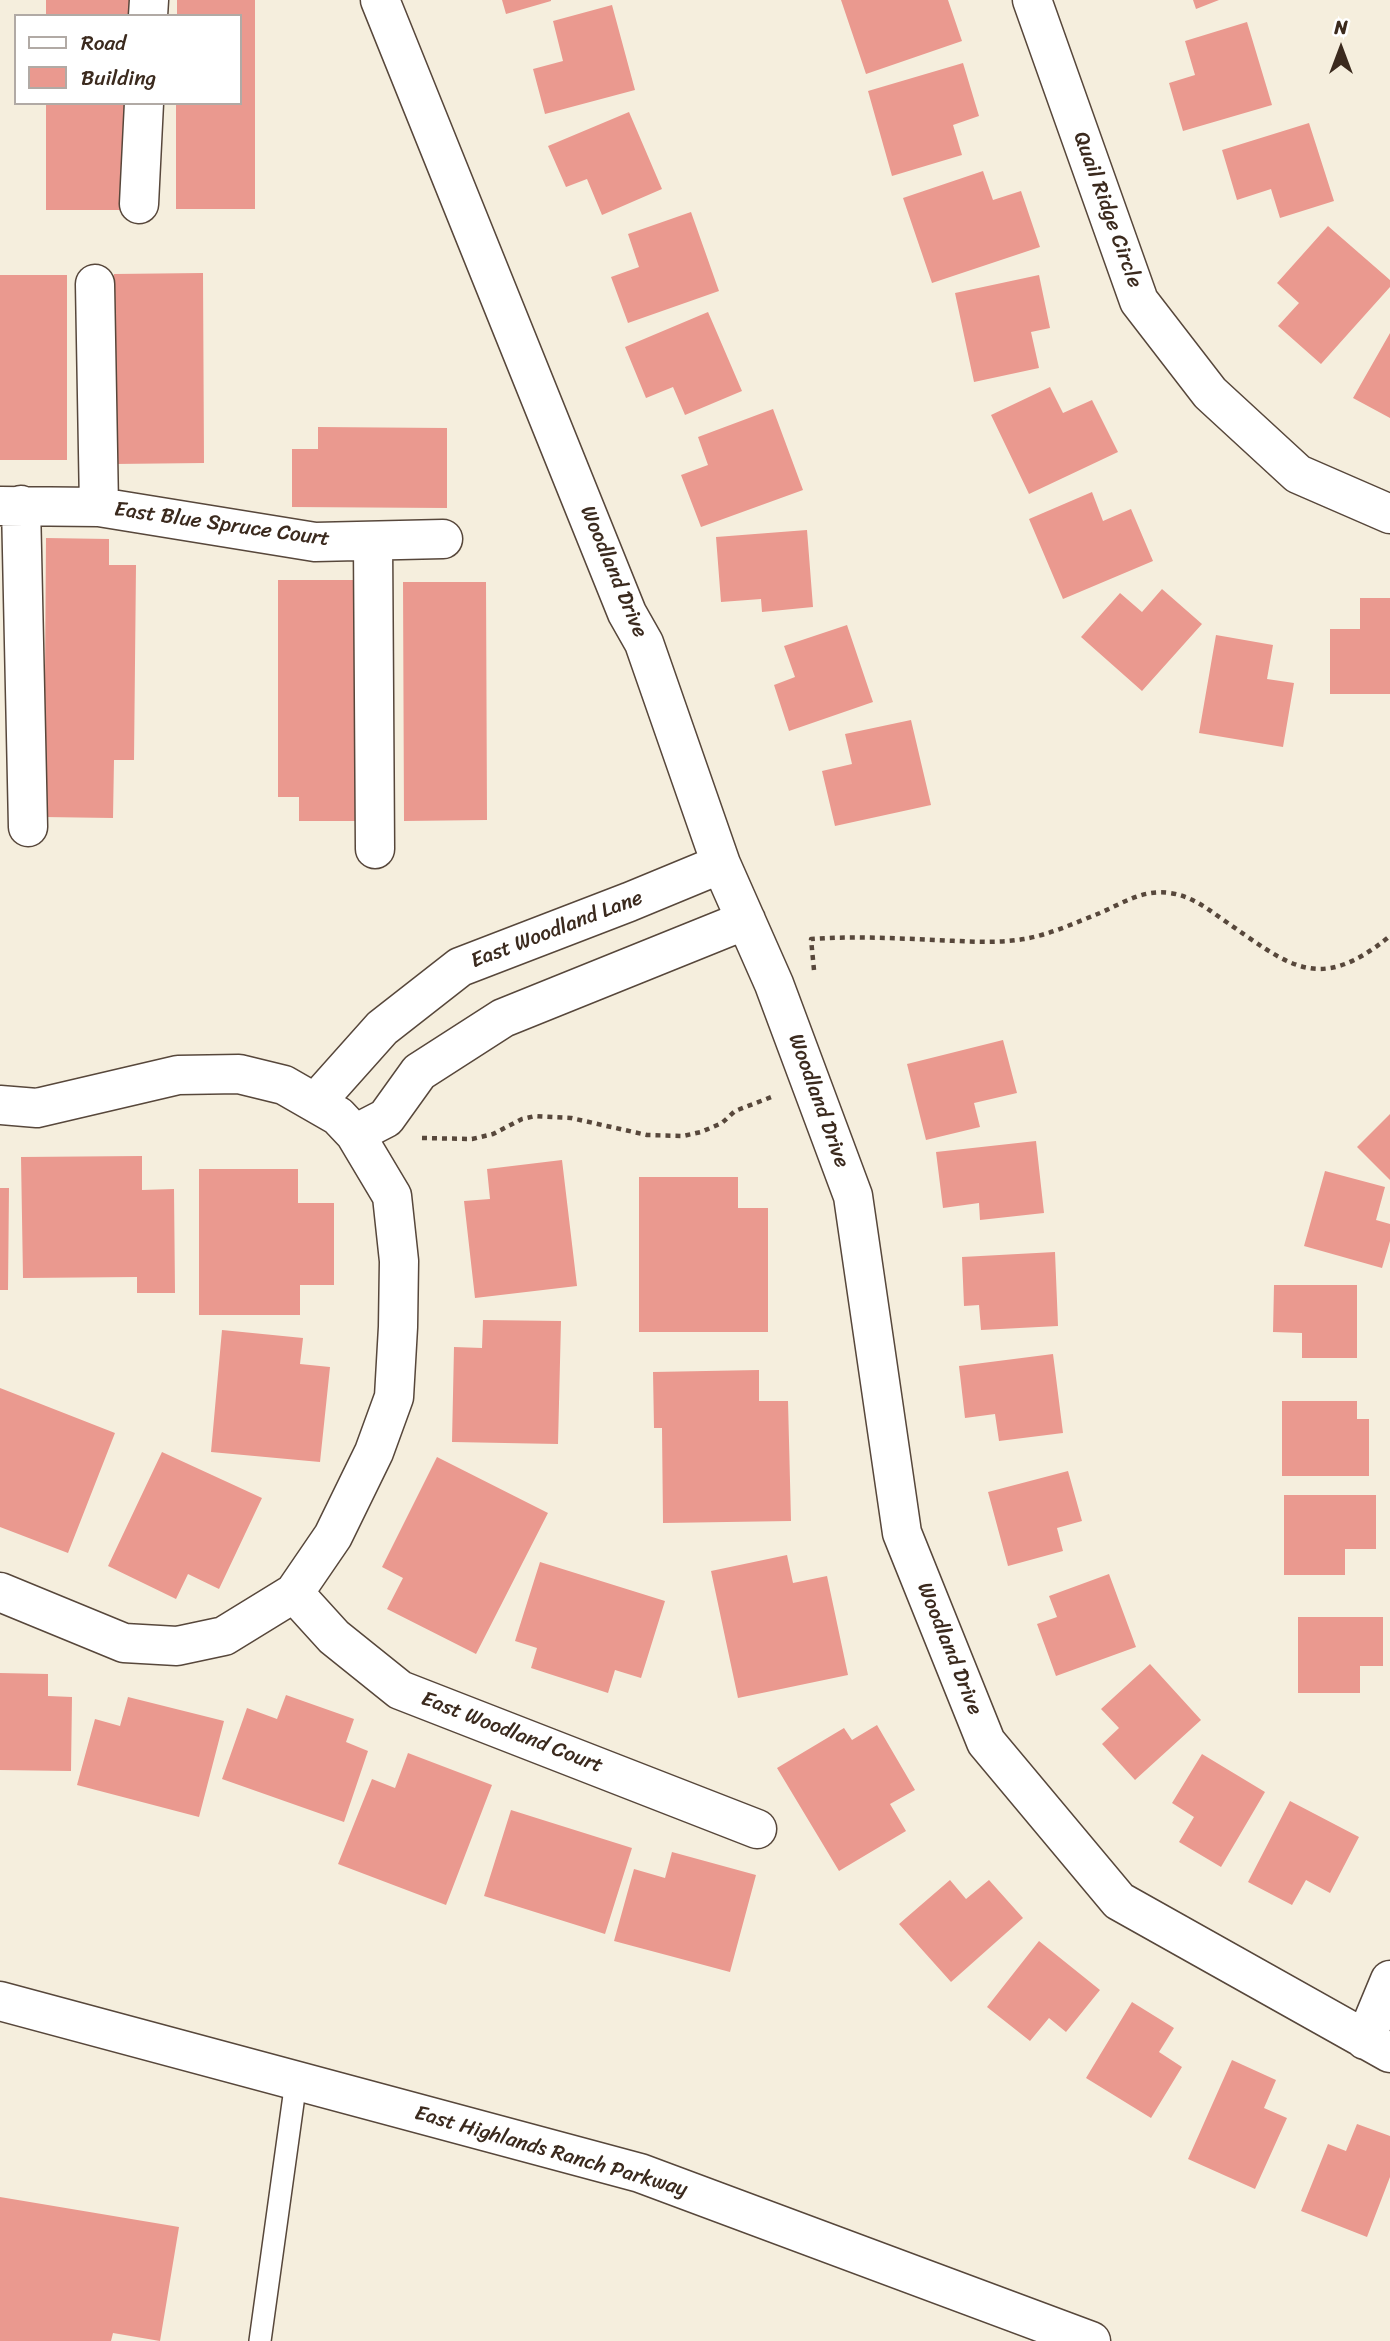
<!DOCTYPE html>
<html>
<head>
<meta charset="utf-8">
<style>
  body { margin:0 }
  #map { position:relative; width:1390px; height:2341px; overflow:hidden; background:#f5eedd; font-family:Sriracha,sans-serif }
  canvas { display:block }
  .legend { position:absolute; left:14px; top:14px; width:228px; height:91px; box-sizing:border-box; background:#fff; border:2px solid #b1aaa5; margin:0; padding:9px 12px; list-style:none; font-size:21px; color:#3b2a1e }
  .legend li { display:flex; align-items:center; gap:14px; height:35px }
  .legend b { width:35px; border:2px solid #b1aaa5 }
  .north { position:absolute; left:1306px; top:14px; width:70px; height:70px; -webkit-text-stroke:5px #fff; paint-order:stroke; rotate:0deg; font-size:19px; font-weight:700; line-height:28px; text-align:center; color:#3b2a1e }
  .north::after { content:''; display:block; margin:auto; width:24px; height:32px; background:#3b2a1e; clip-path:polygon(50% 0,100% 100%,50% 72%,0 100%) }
</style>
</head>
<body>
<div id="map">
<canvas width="1390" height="2341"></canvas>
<ul class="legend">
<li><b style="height:9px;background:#fff"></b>Road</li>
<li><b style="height:19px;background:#ea998f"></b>Building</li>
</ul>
<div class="north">N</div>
</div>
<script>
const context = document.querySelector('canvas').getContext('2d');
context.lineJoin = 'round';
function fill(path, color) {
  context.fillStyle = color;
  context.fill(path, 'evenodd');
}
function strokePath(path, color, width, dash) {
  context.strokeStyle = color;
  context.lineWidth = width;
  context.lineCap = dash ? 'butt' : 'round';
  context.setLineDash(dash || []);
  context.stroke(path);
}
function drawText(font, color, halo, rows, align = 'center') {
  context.font = font + ' Sriracha,sans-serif';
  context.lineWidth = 7;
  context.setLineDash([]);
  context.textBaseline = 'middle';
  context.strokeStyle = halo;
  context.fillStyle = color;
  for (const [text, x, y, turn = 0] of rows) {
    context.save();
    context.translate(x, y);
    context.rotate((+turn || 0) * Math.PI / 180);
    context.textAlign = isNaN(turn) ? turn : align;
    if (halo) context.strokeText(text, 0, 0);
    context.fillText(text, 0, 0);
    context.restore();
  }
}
fill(new Path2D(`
  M46,0H130V16H46Z
  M177,0H255V209H176V103H240V16H177Z
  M502,0H551V1L506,14Z
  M841,0H948L962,41L866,74Z
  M1193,0H1219L1196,9Z
  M612,5L635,90L545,114L533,69L563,61L553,21Z
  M1247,22L1272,105L1183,131L1169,83L1195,75L1185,41Z
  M963,63L979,116L953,125L962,155L892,176L868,91Z
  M46,103H129V210H46Z
  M629,112L662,189L602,215L587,179L566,187L548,146Z
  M1309,123L1334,201L1280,218L1271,189L1237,200L1222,150Z
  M983,171L993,200L1021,191L1040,247L932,283L903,198Z
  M691,212L719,291L628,323L611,277L639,267L628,234Z
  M1328,226L1390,280V287L1321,364L1278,326L1299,303L1277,283Z
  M203,273L204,463L114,464V274Z
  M0,275H67V460H0Z
  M1039,275L1050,328L1031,332L1039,368L974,382L955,293Z
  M708,312L742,391L685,415L673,387L646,398L625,347Z
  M1390,333V418L1353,398Z
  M1050,387L1063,413L1092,400L1118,452L1029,494L991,415Z
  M773,409L803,490L701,527L681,475L708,465L698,437Z
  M318,427L447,428V508L292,507V449H318Z
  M1092,492L1103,521L1131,509L1153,561L1063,599L1029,519Z
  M807,530L813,607L762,612L761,599L721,602L716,537Z
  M46,538L109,539V565H136L134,760H114L113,818L44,817Z
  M278,580H360V821H299V797H278Z
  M403,582H486L487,820L404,821Z
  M1162,589L1202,624L1142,691L1081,637L1120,593L1142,612Z
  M1360,598H1390V694H1330V629H1360Z
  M847,625L873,702L789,731L774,685L795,677L784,646Z
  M1216,635L1273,645L1267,679L1294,683L1283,747L1199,733Z
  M911,720L931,805L835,826L822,771L852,764L845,734Z
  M1003,1040L1017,1093L974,1103L980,1127L926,1140L907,1064Z
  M1390,1114V1180L1357,1147Z
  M1036,1141L1044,1213L980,1220L979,1203L943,1208L936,1152Z
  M142,1156V1190L174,1189L175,1293H137V1277L23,1278L21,1157Z
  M562,1160L577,1286L475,1298L464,1201L490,1199L487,1169Z
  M199,1169H298V1203H334V1285H300V1315H199Z
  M1325,1171L1385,1187L1376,1220L1390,1224V1241L1382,1268L1304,1246Z
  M639,1177H738V1208H768V1332H639Z
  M0,1188H9L8,1290H0Z
  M1055,1252L1058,1326L981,1330L979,1305L964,1306L962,1257Z
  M1274,1285H1357V1358H1302V1333L1273,1332Z
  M483,1320L561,1321L558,1444L452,1442L454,1347L482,1348Z
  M222,1330L303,1338L300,1364L330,1367L320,1462L211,1452Z
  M1053,1354L1063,1433L999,1441L995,1414L965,1418L959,1366Z
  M759,1370V1401H788L791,1521L663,1523L662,1428H654L653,1372Z
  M0,1388L115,1433L68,1553L0,1527Z
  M1282,1401H1357V1419H1369V1476H1282Z
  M162,1452L262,1498L219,1589L188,1574L176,1599L108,1566Z
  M437,1457L548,1513L476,1654L387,1609L403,1578L382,1567Z
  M1068,1471L1082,1521L1057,1528L1063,1551L1008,1566L988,1492Z
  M1284,1495H1376V1549H1345V1575H1284Z
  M787,1555L793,1583L827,1576L848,1675L738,1698L711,1571Z
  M540,1562L665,1601L641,1678L615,1670L608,1693L531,1668L537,1648L515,1641Z
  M1109,1574L1136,1647L1056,1676L1037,1624L1057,1617L1049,1596Z
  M1298,1617H1383V1666H1360V1693H1298Z
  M1150,1664L1201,1720L1135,1780L1102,1744L1119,1728L1101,1709Z
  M0,1673L48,1674V1696L72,1697L71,1771L0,1770Z
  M286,1695L354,1719L346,1742L368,1751L344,1822L222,1779L247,1708L277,1719Z
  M128,1697L224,1721L199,1817L77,1785L95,1719L120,1726Z
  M877,1725L915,1790L890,1804L906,1831L839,1871L777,1768L844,1728L852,1740Z
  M408,1753L492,1785L446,1905L338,1864L372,1779L395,1788Z
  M1202,1754L1265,1792L1221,1867L1179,1842L1194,1817L1172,1803Z
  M1290,1801L1359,1837L1330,1893L1306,1880L1292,1905L1248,1882Z
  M511,1810L632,1848L605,1934L484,1896Z
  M672,1852L756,1875L730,1972L614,1941L634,1869L665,1878Z
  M950,1880L966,1899L989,1880L1023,1918L951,1982L899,1924Z
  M1039,1941L1100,1990L1066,2032L1049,2018L1030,2041L987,2007Z
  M1132,2002L1174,2028L1159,2052L1182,2067L1151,2118L1086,2078Z
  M1232,2060L1276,2080L1264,2108L1287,2118L1255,2189L1188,2159Z
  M1357,2124L1390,2136V2177L1367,2237L1301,2211L1328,2144L1346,2151Z
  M0,2197L179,2227L160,2341L113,2333L111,2341H0Z`), '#ea998f');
const lane = new Path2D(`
  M260,2341L296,2081`);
const street = new Path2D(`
  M380,0L627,613L644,643L721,864L774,984L853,1196L902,1533L986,1742L1119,1901L1390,2053
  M1032,0L1139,301L1210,393L1298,474L1390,514
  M148,16L149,0
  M139,204L144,103
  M95,284L99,507
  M21,505L28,827
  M0,506L99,507L315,542L443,539
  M373,542L375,849
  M316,1102L382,1028L460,967L629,902L721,864
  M0,1105L37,1108L178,1075L239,1074L284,1085L338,1116L355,1134L392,1196L399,1261L398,1327L394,1397L374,1452L333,1536L294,1593L224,1636L177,1646L124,1643L0,1592
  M355,1134L386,1118L419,1072L503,1018L746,920
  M294,1593L334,1637L400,1690L757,1829
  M1365,2040L1390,1980`);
const primary = new Path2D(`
  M0,2001L640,2173L1091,2341`);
strokePath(lane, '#57473b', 24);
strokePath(street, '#57473b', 41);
strokePath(primary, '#57473b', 41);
strokePath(new Path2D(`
  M814,970L811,939C852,936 893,938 934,940C964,941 994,944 1024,939C1049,935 1077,922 1100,913C1123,903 1143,889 1170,893C1191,896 1205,907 1222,919C1288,964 1317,996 1390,936
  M422,1138L472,1139L493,1134L522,1119L535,1116L571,1118L647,1135L683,1136L701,1132L722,1123L735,1111L774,1096`), '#57473b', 4.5, [5, 5]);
strokePath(lane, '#fff', 21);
strokePath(street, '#fff', 38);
strokePath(primary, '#fff', 38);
drawText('21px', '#3b2a1e', '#fff', [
  ["Quail Ridge Circle",1107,210,70],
  ["East Blue Spruce Court",222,525,8],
  ["Woodland Drive",613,572,67],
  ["East Woodland Lane",557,930,-21],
  ["Woodland Drive",818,1101,70],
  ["Woodland Drive",949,1649,68],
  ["East Woodland Court",512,1733,21],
  ["East Highlands Ranch Parkway",551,2152,16]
]);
</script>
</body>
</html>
